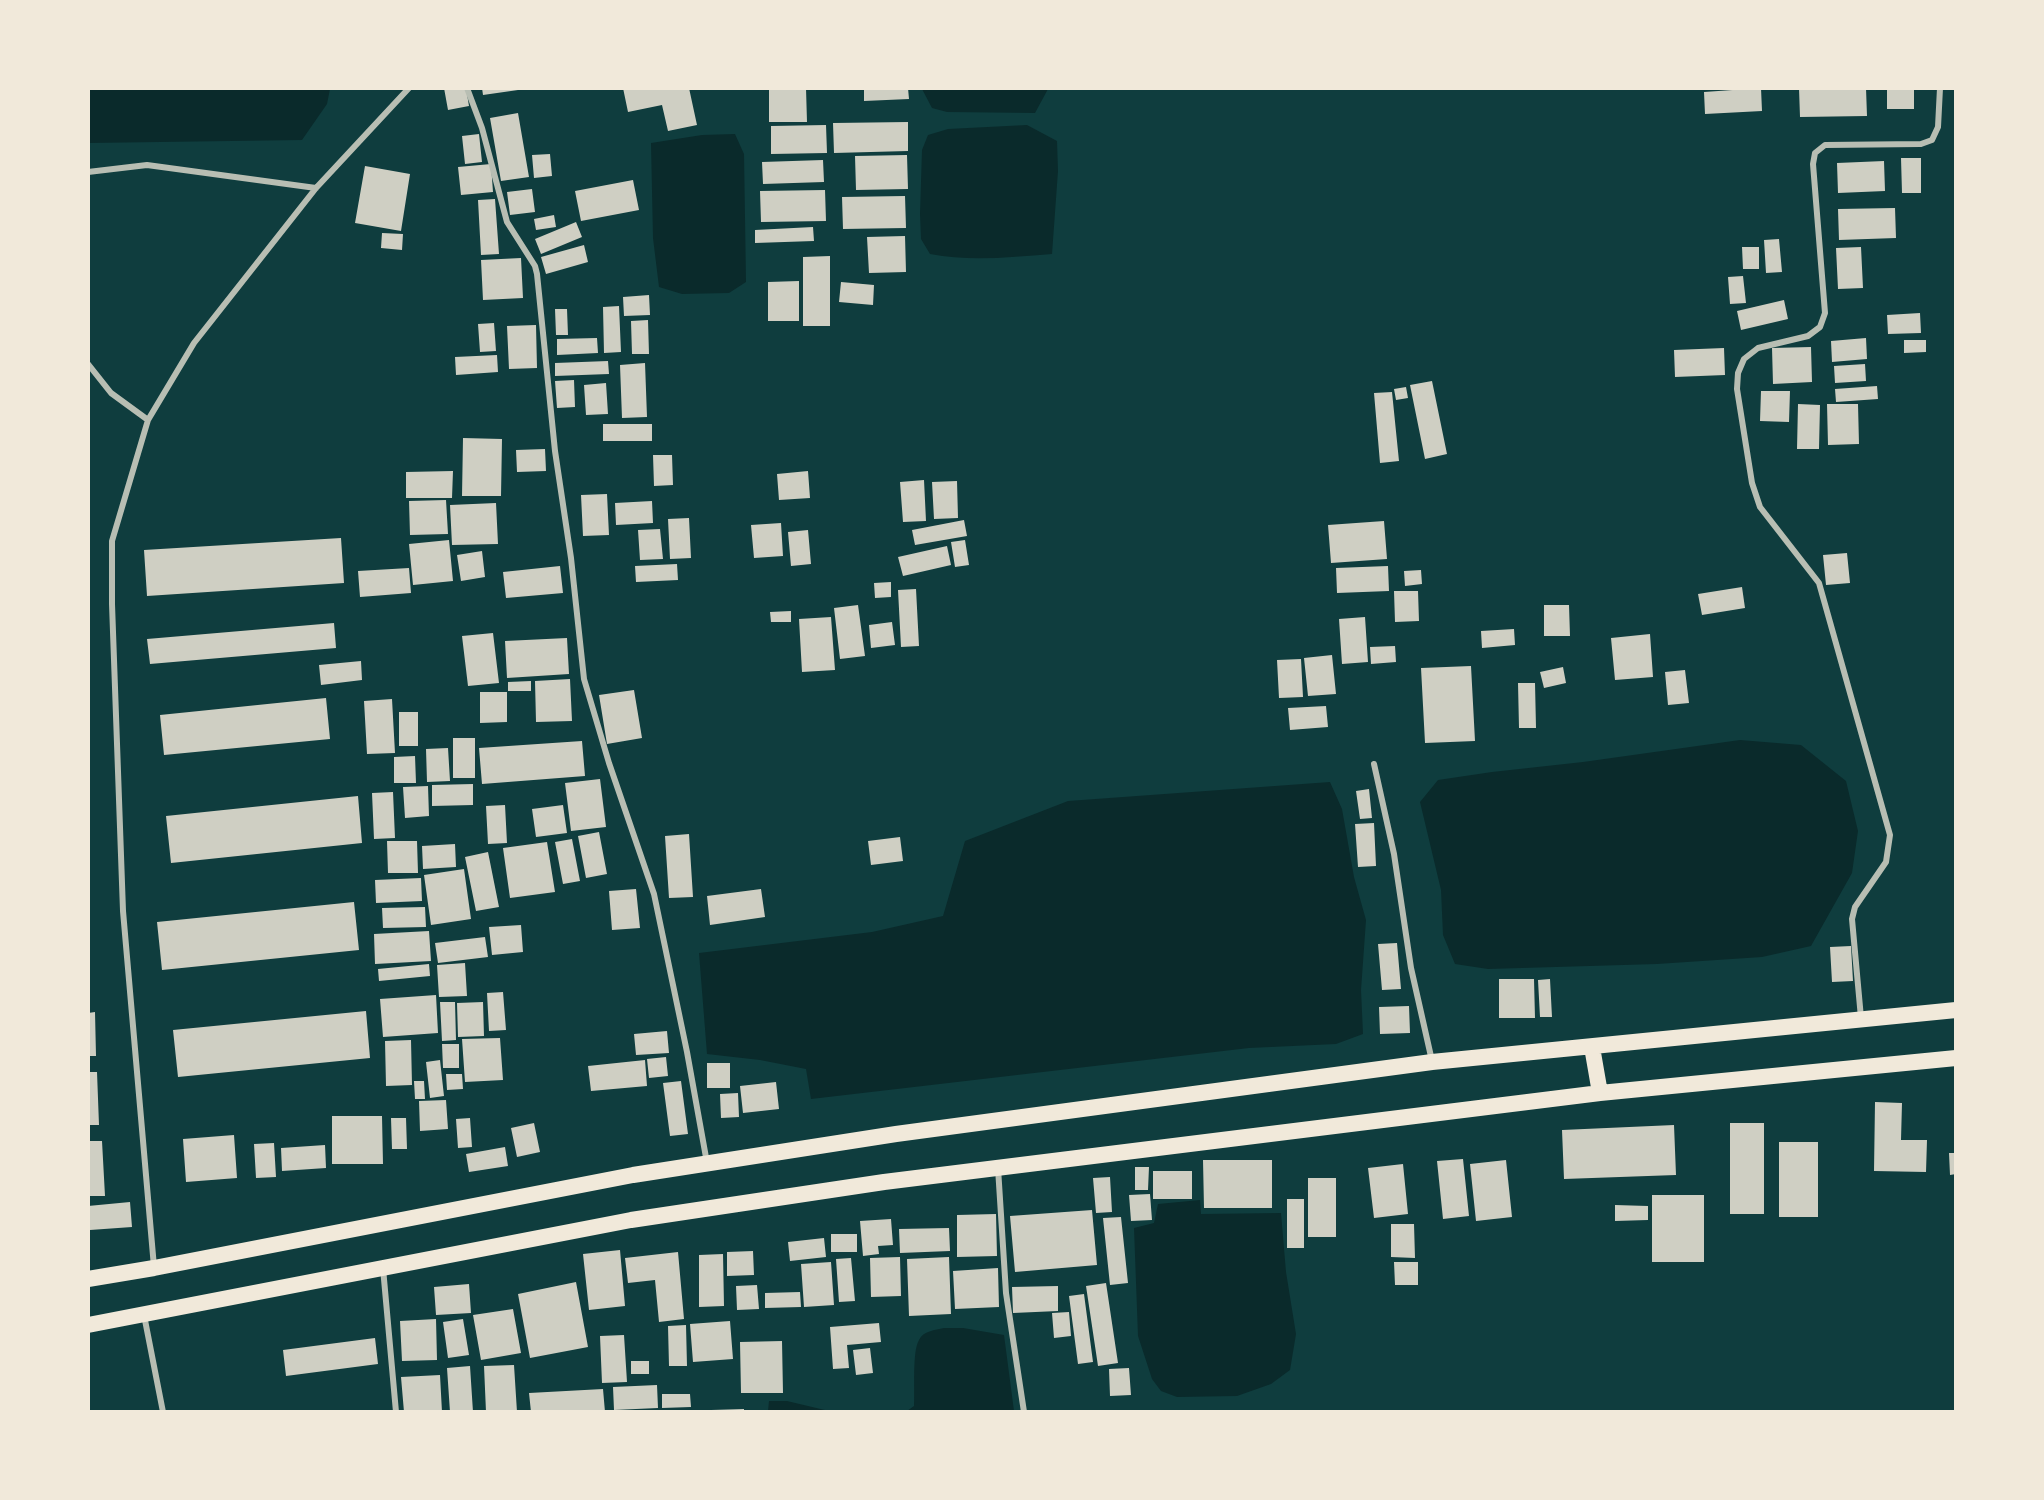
<!DOCTYPE html>
<html>
<head>
<meta charset="utf-8">
<style>
  body { margin:0 }
  #map { position:relative; width:2044px; height:1500px; overflow:hidden; background:#0f3d3e; font-family:"Times New Roman",serif }
  canvas { display:block }
  .frame { position:absolute; inset:0; border:90px solid #f1e9da; pointer-events:none }
</style>
</head>
<body>
<div id="map">
<canvas width="2044" height="1500"></canvas>
<div class="frame"></div>
</div>
<script>
const context = document.querySelector('canvas').getContext('2d');
context.lineJoin = 'round';
function fill(path, color) {
  context.fillStyle = color;
  context.fill(path, 'evenodd');
}
function strokePath(path, color, width, dash) {
  context.strokeStyle = color;
  context.lineWidth = width;
  context.lineCap = dash ? 'butt' : 'round';
  context.setLineDash(dash || []);
  context.stroke(path);
}
fill(new Path2D(`
  M88,89L89,88L330,89L327,104L302,140L89,143Z
  M1048,89L1035,113L947,112L932,108L922,89Z
  M1027,125L1057,141L1058,171L1052,254C1011,257 971,262 930,254L921,239L920,214L922,150L928,135L948,129Z
  M735,134L744,154L746,282L729,293L682,294L659,287L653,238L651,143L702,135Z
  M1740,740L1801,745L1846,781L1858,831L1852,873L1811,946L1762,957L1657,964L1488,969L1455,964L1443,935L1441,890L1420,802L1438,780L1492,772L1583,762Z
  M1330,782L1342,809L1354,877L1366,920L1361,990L1363,1034L1336,1044L1249,1048L811,1099L806,1069L760,1060L707,1054L699,953L872,932L943,916L965,841L1068,801Z
  M1200,1200L1201,1214L1281,1213L1286,1272L1296,1334L1290,1370L1271,1384L1237,1396L1177,1397L1161,1391L1152,1379L1138,1336L1134,1228L1154,1223L1158,1204Z
  M944,1328H963L1004,1335L1014,1411H907L914,1406C915,1391 912,1351 919,1340C923,1331 935,1330 944,1328Z
  M769,1401H787L829,1411H768Z`), '#0a2a2b');
fill(new Path2D(`
  M444,88H466L469,106L448,110Z
  M482,88H518V90L483,95Z
  M623,88H689L697,125L668,131L662,105L628,112Z
  M769,88H806L807,122H769Z
  M864,88H908L909,99L864,101Z
  M1761,88L1762,111L1705,114L1704,92Z
  M1799,88H1866L1867,116L1800,117Z
  M1887,88H1914V109H1887Z
  M518,113L529,177L501,181L490,118Z
  M908,122V151L834,153L833,123Z
  M826,125L827,153L771,154V126Z
  M479,134L482,162L465,164L462,136Z
  M550,154L552,176L534,178L532,155Z
  M907,155L908,189L856,190L855,156Z
  M1901,158H1921V193H1902Z
  M823,160L824,182L763,184L762,162Z
  M1884,161L1885,191L1838,193L1837,163Z
  M491,164L493,192L461,195L458,167Z
  M365,166L410,174L401,231L355,223Z
  M633,180L639,210L581,221L575,191Z
  M532,189L535,212L510,215L507,192Z
  M825,190L826,221L761,222L760,191Z
  M905,196L906,228L843,229L842,197Z
  M495,199L499,254L481,255L478,200Z
  M1895,208L1896,238L1839,240L1838,209Z
  M554,215L556,227L536,230L534,219Z
  M576,222L582,237L541,254L535,239Z
  M813,227L814,241L755,243V230Z
  M382,233L403,234L402,250L381,248Z
  M905,236L906,272L869,273L867,237Z
  M1779,239L1782,272L1766,273L1764,240Z
  M584,245L588,262L546,274L541,257Z
  M1742,247H1759V269H1743Z
  M1861,247L1863,288L1838,289L1836,248Z
  M830,256V326H803V257Z
  M521,258L523,298L483,300L481,260Z
  M1743,276L1746,303L1730,304L1728,277Z
  M799,281V321H768V282Z
  M841,282L874,285L873,305L839,302Z
  M649,295L650,315L624,316L623,297Z
  M1784,300L1788,319L1741,330L1737,311Z
  M619,306L621,352L604,353L603,307Z
  M555,309H567L568,335H556Z
  M1920,313L1921,333L1888,334L1887,315Z
  M648,320L649,354H632L631,321Z
  M494,323L496,351L480,352L478,324Z
  M536,325L537,368L509,369L507,326Z
  M597,338L598,353L557,355V339Z
  M1866,338L1867,359L1832,362L1831,341Z
  M1904,340H1926V352L1904,353Z
  M1811,347L1812,382L1773,384L1772,348Z
  M1724,348L1725,375L1675,377L1674,350Z
  M497,355L498,372L456,375L455,357Z
  M608,361L609,374L555,376V363Z
  M645,363L647,417L622,418L620,365Z
  M1865,364L1866,381L1835,383L1834,366Z
  M574,380L575,407L557,408L555,381Z
  M1432,381L1447,454L1425,459L1410,385Z
  M606,383L608,414L586,415L584,385Z
  M1877,386L1878,399L1836,402L1835,389Z
  M1406,387L1408,398L1396,400L1394,389Z
  M1761,391H1790L1789,422L1760,421Z
  M1392,392L1399,461L1380,463L1374,393Z
  M1798,404L1820,405L1819,449H1797Z
  M1827,404H1858L1859,444L1828,445Z
  M603,424H652V441H603Z
  M463,438L502,439L501,496H462Z
  M545,449L546,471L517,472L516,450Z
  M653,455H672L673,485L654,486Z
  M453,471L452,498H406V472Z
  M808,471L810,498L779,500L777,474Z
  M924,480L926,521L903,522L900,482Z
  M957,481L958,518L934,519L932,482Z
  M607,494L609,535L583,536L581,495Z
  M446,500L448,534L410,535L409,501Z
  M652,501L653,523L616,525L615,503Z
  M496,503L498,544L452,545L450,505Z
  M689,518L691,558L670,559L668,519Z
  M964,520L967,536L915,545L912,530Z
  M1384,521L1387,559L1331,563L1328,525Z
  M781,523L783,556L754,558L751,525Z
  M660,529L663,559L640,560L638,530Z
  M808,530L811,564L791,566L788,532Z
  M341,538L344,583L147,596L144,550Z
  M449,540L453,581L413,585L409,544Z
  M965,540L969,565L955,567L951,542Z
  M947,546L951,565L903,576L898,557Z
  M482,551L485,577L461,581L457,555Z
  M1847,553L1850,583L1826,585L1823,555Z
  M677,564L678,580L636,582L635,566Z
  M560,566L563,593L506,598L503,572Z
  M1388,566L1389,591L1337,593L1336,568Z
  M409,568L411,593L360,597L358,571Z
  M1421,570L1422,584L1405,586L1404,571Z
  M891,582V597L875,598L874,583Z
  M1742,587L1745,608L1702,615L1698,594Z
  M916,589L919,646L901,647L898,590Z
  M1394,591H1418L1419,621L1395,622Z
  M858,605L865,656L840,659L834,608Z
  M1544,605H1569L1570,636H1544Z
  M791,611V622H771L770,612Z
  M831,617L835,670L802,672L799,619Z
  M1365,617L1368,662L1342,664L1339,619Z
  M892,622L895,645L871,648L869,625Z
  M334,623L336,648L150,664L147,639Z
  M1514,629L1515,645L1482,648L1481,631Z
  M493,633L499,683L468,686L462,636Z
  M1650,634L1653,677L1615,680L1611,638Z
  M567,638L569,674L507,678L505,641Z
  M1395,646L1396,662L1371,664L1370,647Z
  M1332,655L1336,694L1308,696L1304,658Z
  M1301,659L1303,697L1279,698L1277,660Z
  M361,661L362,680L321,685L319,665Z
  M1471,666L1475,741L1425,743L1421,668Z
  M1563,667L1566,683L1544,688L1540,672Z
  M1685,670L1689,703L1668,705L1665,672Z
  M570,679L572,721L536,722L535,681Z
  M531,681V691H508V682Z
  M1518,683H1535L1536,728H1519Z
  M634,690L642,738L607,744L599,695Z
  M480,692H507V722L480,723Z
  M326,698L330,739L164,755L160,715Z
  M392,699L395,753L367,754L364,701Z
  M1326,706L1328,727L1290,730L1288,708Z
  M399,712H418V746H399Z
  M453,738H475V778H453Z
  M582,741L585,776L482,784L479,748Z
  M448,748L450,781L427,782L426,749Z
  M415,756L416,783H394V757Z
  M600,779L606,827L571,831L565,783Z
  M473,784V805L432,806V785Z
  M428,786L429,816L405,818L403,787Z
  M1369,789L1372,818L1360,819L1356,791Z
  M393,792L395,838L374,839L372,793Z
  M358,796L362,843L171,863L166,816Z
  M505,805L507,843L488,844L486,806Z
  M563,805L567,833L536,837L532,809Z
  M1374,823L1376,866L1358,867L1355,824Z
  M599,832L607,874L586,878L578,836Z
  M689,834L693,897L669,898L665,836Z
  M900,837L903,861L871,865L868,841Z
  M572,839L580,881L563,884L555,842Z
  M387,841H417L418,873H388Z
  M547,842L555,892L510,898L503,848Z
  M455,844L456,867L423,869L422,846Z
  M488,852L499,907L476,911L465,857Z
  M464,869L471,919L431,925L424,875Z
  M421,878L422,901L376,903L375,880Z
  M636,889L640,928L612,930L609,891Z
  M761,889L765,917L710,925L707,896Z
  M354,902L359,950L162,970L157,922Z
  M425,907L426,927L383,928L382,908Z
  M521,925L523,952L492,955L489,927Z
  M429,931L431,961L375,964L374,934Z
  M485,937L488,957L438,963L435,943Z
  M1397,943L1401,989L1382,990L1378,944Z
  M1851,946L1853,981L1832,982L1830,947Z
  M465,963L467,996L439,997L437,965Z
  M429,964L430,976L379,981L378,969Z
  M1499,979H1534L1535,1018H1499Z
  M1550,979L1552,1017H1540L1538,980Z
  M503,992L506,1030L489,1031L487,993Z
  M436,995L438,1033L383,1037L380,999Z
  M440,1002H455L456,1040L442,1041Z
  M483,1002L484,1036L458,1037L457,1003Z
  M1409,1006L1410,1033L1380,1034L1379,1007Z
  M366,1011L370,1058L178,1077L173,1030Z
  M95,1012L96,1056H88V1013Z
  M667,1031L669,1053L636,1055L634,1034Z
  M500,1038L503,1080L465,1082L462,1039Z
  M411,1040L412,1085L386,1086L385,1041Z
  M442,1044H459V1068H443Z
  M666,1057L668,1076L649,1078L647,1059Z
  M440,1060L444,1096L430,1098L426,1062Z
  M645,1060L647,1086L591,1091L588,1066Z
  M707,1063H730V1088H707Z
  M88,1072H97L99,1125H88Z
  M446,1074H462L463,1089L447,1090Z
  M414,1081H424L425,1099H415Z
  M681,1081L688,1134L670,1136L663,1083Z
  M776,1082L779,1109L743,1113L740,1086Z
  M738,1093L739,1117L721,1118L720,1094Z
  M446,1100L448,1129L420,1131L419,1101Z
  M1875,1102L1902,1103L1901,1140H1927L1926,1172L1874,1171Z
  M332,1116H382L383,1164H332Z
  M391,1118H406L407,1149H392Z
  M470,1118L472,1147L458,1148L456,1119Z
  M534,1123L540,1152L517,1157L511,1128Z
  M1730,1123H1764V1214H1730Z
  M1674,1125L1676,1175L1564,1179L1562,1130Z
  M234,1135L237,1178L186,1182L183,1139Z
  M88,1141H102L105,1196H88Z
  M1779,1142H1818V1217H1779Z
  M274,1143L276,1177L256,1178L254,1144Z
  M325,1145L326,1168L282,1171L281,1148Z
  M505,1147L508,1166L469,1172L466,1154Z
  M1949,1153H1956V1174L1950,1175Z
  M1463,1159L1469,1216L1443,1219L1437,1161Z
  M1203,1160H1272V1208H1204Z
  M1506,1160L1512,1217L1476,1221L1470,1164Z
  M1403,1164L1408,1214L1374,1218L1368,1168Z
  M1135,1167H1149L1148,1190H1135Z
  M1153,1171H1192V1199H1153Z
  M1110,1177L1112,1212L1096,1213L1093,1178Z
  M1308,1178H1336V1237H1308Z
  M1150,1194L1152,1220L1131,1221L1129,1195Z
  M1652,1195H1704V1262H1652Z
  M1287,1199H1304V1248H1287Z
  M130,1202L132,1227L90,1230L88,1206Z
  M1615,1205L1648,1206V1220L1615,1221Z
  M1092,1210L1097,1265L1015,1272L1010,1216Z
  M996,1214L997,1256L957,1257V1215Z
  M1121,1217L1128,1283L1110,1285L1103,1218Z
  M891,1219L893,1245L878,1246L879,1254L863,1256L860,1221Z
  M1391,1224H1414L1415,1258L1391,1257Z
  M949,1228L950,1251L900,1253L899,1229Z
  M831,1234H857V1252H831Z
  M824,1238L826,1257L790,1261L788,1242Z
  M620,1250L625,1306L589,1310L583,1254Z
  M753,1251L754,1275L727,1276V1252Z
  M678,1252L684,1319L659,1322L655,1280L628,1283L625,1258Z
  M723,1254L724,1306L699,1307V1255Z
  M900,1257L901,1296L871,1297L870,1258Z
  M949,1257L951,1314L909,1316L907,1259Z
  M851,1258L855,1301L839,1302L836,1259Z
  M831,1262L834,1305L804,1307L801,1264Z
  M1394,1262H1418V1285H1395Z
  M998,1268L999,1307L955,1309L953,1271Z
  M576,1282L588,1347L530,1358L518,1294Z
  M1106,1283L1118,1363L1098,1366L1086,1286Z
  M469,1284L471,1313L436,1315L434,1287Z
  M757,1285L759,1309L737,1310L736,1286Z
  M1058,1286V1311L1013,1313L1012,1287Z
  M800,1292L801,1307L765,1308V1293Z
  M1084,1294L1093,1362L1078,1364L1069,1296Z
  M513,1309L521,1353L481,1360L473,1315Z
  M1069,1312L1071,1336L1054,1338L1052,1313Z
  M436,1319L437,1360L402,1361L400,1321Z
  M463,1319L469,1355L448,1358L443,1322Z
  M730,1321L733,1359L693,1362L690,1324Z
  M879,1323L881,1342L847,1345L849,1368L833,1369L830,1327Z
  M686,1325L687,1366H669L668,1326Z
  M624,1335L627,1382L602,1383L600,1336Z
  M375,1338L378,1364L286,1376L283,1350Z
  M782,1341L783,1393H741L740,1342Z
  M870,1348L873,1373L856,1375L853,1350Z
  M631,1361H649V1374H631Z
  M514,1365L517,1412H486L484,1366Z
  M470,1366L473,1412H450L447,1368Z
  M1129,1368L1131,1395L1110,1396L1109,1369Z
  M440,1375L442,1412H404L401,1377Z
  M657,1385L658,1408L614,1410L613,1387Z
  M603,1389L605,1412H531L529,1393Z
  M662,1394H690L691,1407L662,1408Z
  M744,1409V1412H711V1410Z`), '#cfcfc3');
strokePath(new Path2D(`
  M467,88L482,128L507,222L535,266L537,274L555,451L571,558L584,679L609,763L654,894L687,1052L707,1163
  M88,172L147,165L316,188
  M88,364L111,393L148,420
  M1374,764L1394,854L1411,968L1432,1061
  M1861,1018L1852,919L1855,907L1886,862L1890,835L1819,583L1760,507L1752,483L1737,389L1738,373L1744,359L1758,348L1808,336L1820,327L1825,313L1813,164L1815,153L1825,145L1921,144L1932,140L1938,127L1940,88
  M998,1168L1006,1293L1024,1412
  M154,1267L123,911L112,604V541L148,420L194,343L316,188L409,88
  M383,1268L396,1412
  M144,1315L163,1412`), '#b8beb3', 6);
strokePath(new Path2D(`
  M1592,1047L1600,1093
  M88,1279L154,1268L633,1175L896,1134L1432,1062L1956,1010
  M88,1325L631,1220L884,1182L1600,1093L1956,1058`), '#f1e9da', 16);
</script>
</body>
</html>
